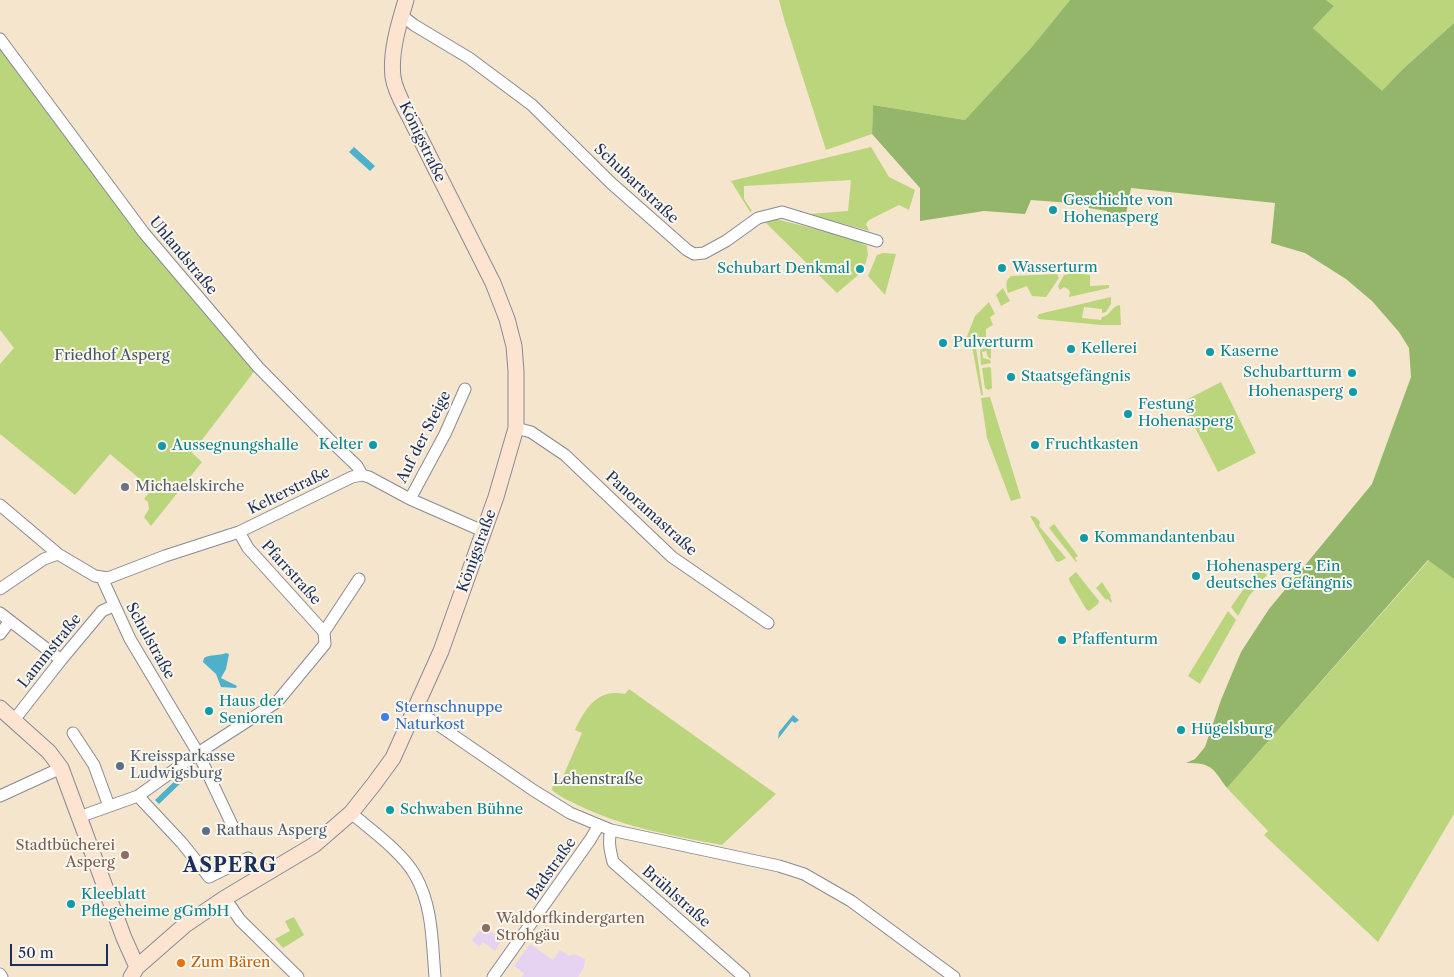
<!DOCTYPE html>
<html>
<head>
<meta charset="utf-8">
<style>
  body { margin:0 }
  #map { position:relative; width:1454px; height:977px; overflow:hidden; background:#f5e5cd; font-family:"Libre Caslon Text",serif }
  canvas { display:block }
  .scale { position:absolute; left:10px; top:944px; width:98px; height:22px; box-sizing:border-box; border:2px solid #1b2f5e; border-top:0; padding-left:6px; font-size:15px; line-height:18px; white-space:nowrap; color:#1b2f5e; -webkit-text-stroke:4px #fbf7ec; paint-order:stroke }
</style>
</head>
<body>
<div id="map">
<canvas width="1454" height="977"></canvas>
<div class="scale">50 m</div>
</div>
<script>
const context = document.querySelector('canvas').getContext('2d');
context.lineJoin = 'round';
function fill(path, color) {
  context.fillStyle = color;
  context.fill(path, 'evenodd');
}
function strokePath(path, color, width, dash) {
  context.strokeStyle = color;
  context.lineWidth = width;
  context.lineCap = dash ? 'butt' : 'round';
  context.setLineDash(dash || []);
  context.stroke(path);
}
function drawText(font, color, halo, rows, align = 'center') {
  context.font = font + ' "Libre Caslon Text",serif';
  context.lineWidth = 4;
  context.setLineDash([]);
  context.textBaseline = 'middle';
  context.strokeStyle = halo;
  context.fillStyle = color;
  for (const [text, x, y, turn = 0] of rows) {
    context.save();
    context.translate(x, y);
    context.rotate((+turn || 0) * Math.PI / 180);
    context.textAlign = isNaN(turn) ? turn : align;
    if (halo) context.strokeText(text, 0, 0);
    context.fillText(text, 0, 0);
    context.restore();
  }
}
fill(new Path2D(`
  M483,926L499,938L503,939L495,951L483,942L479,947L472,940Z
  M530,944L553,960L560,950L569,956L574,954L585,959L584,967L578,977H522L524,973L514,966Z`), '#e5d3f1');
fill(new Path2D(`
  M779,0H1070L1031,48L965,120L873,105L872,134L826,150L784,19Z
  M1326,0H1454V23L1403,69L1382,92L1313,28L1334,6Z
  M0,44L132,227L212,323L256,369L192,453L202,462L151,526L144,517L149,509L148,502L144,499L152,489L110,454L75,495L0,434V364L14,348L0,330Z
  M871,147L889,177L915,190L909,210L899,205L869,220L866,224L869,231L809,214L848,211L851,180L744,186V199L752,211L750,212L731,181Z
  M776,219L854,239L867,246L868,255L863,271L837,293L764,221Z
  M883,253L896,254L885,295L868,276L877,255Z
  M1075,273L1090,275V286L1109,285V288L1069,297L1070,292L1068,289L1064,287L1060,290L1058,286L1064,275Z
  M1057,274L1059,278L1046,297L1032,296L1027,286L1008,293C1006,287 1005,280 1011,276Z
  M1003,288L1010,301L1001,306L996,295Z
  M1111,297V304L1106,312L1102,313V309L1084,307L1082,318L1101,320L1102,317C1111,316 1111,306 1120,305L1121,325H1101L1039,319L1037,317L1039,314Z
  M989,302L995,314L990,317L993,325L986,329V338L969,345L964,344L975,316Z
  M988,340V342L976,347L983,395H981L972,346Z
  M988,347L991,348V359L988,357L986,351L982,352L983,358L990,360L991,363L981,365L980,350Z
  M990,367L991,369L992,388L988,390L985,388L982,368Z
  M1221,382L1256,453L1218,472L1182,402Z
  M990,397L1021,498L1011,501L987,438L981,398Z
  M1030,516C1035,516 1037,518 1040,522L1039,526L1066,558L1059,562L1056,561Z
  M1054,524L1078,556L1075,558L1077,561L1076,562L1049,528Z
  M1429,560L1454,579V814L1378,942L1264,835L1268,831L1227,788Z
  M1259,567L1267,575L1249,596L1238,616L1231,607Z
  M1076,572L1099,601L1098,604L1089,611L1086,609L1069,580V578Z
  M1102,582L1111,596L1110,597L1112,601L1111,603L1108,599L1106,600L1096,588Z
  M1228,611L1236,620L1200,684L1188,676Z
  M629,689L776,794L722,845C675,836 626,828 582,807C572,802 561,798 552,790L554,778L561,781L582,733L575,730C585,708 598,688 625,694Z
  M294,917L304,935L283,948L275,939L290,931L285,921Z`), '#bad57b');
fill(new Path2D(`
  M1070,0H1326L1334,6L1313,28L1382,91L1403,69L1454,23V579L1428,560L1227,788C1212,768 1213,763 1186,763L1195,759L1205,747L1221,700L1241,652L1252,635L1269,609L1372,484L1411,377L1409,348L1399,332L1372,301L1346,279L1305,253L1271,243L1275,203L1131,188L1126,214L1112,219L1107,211L1089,208L1085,204L1031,200L1025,214L984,211L920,221V188L872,134L873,105L965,120L1031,48Z`), '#93b66b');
fill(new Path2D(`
  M354,147L375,166L370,171L349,152Z
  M226,653L229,654L226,669L221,678L237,686L236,688L221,687L216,674L203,662L204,658C210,654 219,656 226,653Z
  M793,715L799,720L795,723L792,721L778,739L779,732Z
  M181,775L185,779L159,804L155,800Z`), '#4db1cc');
const street = new Path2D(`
  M401,15L414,25L469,58L532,105L611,183L687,250L694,254L704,253L726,241L758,218L782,212L877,241
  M0,39L144,233L258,367L332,442L357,466L362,475
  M516,428L531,432L565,455L672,557L768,623
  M410,499L445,434L465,389
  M0,505L58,554L95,576L108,578L165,556L239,532L352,477L362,475L369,477L410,499L485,532
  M239,532L248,548L324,632
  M102,578L130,639L198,753L234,829
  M0,589L44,559L58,554
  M0,613L61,660
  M0,634L10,621
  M415,709L533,790L570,813L611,830L779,866L804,874L851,901L954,977
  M14,720L61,660L102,611L113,606
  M73,733L94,765L109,806
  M0,796L61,768
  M138,796L198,753L277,702L325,644L324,632L359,579
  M351,813C370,829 403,853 415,875C433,906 432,943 435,977
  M79,817L138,796L182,843L209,877L248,858
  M611,830C608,841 610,850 613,862L744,977
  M225,898L240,920L298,977
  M0,974L2,977
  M493,977L590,840L599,825`);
const secondary = new Path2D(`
  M0,708L49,752L61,768L124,938L137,967
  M131,977L137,967L185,925L225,898L314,845L351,813L374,784L393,758L441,651L496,497L516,428V371L514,346L507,319L493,283L409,116C403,104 395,91 393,77C390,52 399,23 406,0`);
strokePath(street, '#888a96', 13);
strokePath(secondary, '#888a96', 17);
strokePath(street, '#fff', 11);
strokePath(secondary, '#fde4d1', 15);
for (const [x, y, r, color] of [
  [1053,210,5,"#0f9aa8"],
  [1002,268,5,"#0f9aa8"],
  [860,269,5,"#0f9aa8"],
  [943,343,5,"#0f9aa8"],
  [1071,349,5,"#0f9aa8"],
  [1210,352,5,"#0f9aa8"],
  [1352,373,5,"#0f9aa8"],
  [1011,377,5,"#0f9aa8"],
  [1353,392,5,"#0f9aa8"],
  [1128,414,5,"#0f9aa8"],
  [373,445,5,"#0f9aa8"],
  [1035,445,5,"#0f9aa8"],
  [162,446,5,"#0f9aa8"],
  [125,487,5,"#6b7280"],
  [1084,538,5,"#0f9aa8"],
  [1196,576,5,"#0f9aa8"],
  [1062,640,5,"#0f9aa8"],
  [209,711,5,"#0f9aa8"],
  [385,717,5,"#3f7fe0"],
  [1181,730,5,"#0f9aa8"],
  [120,766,5,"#5c6f8a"],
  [390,810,5,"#0f9aa8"],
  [206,831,5,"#5c6f8a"],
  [125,855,5,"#8d6e63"],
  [71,904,5,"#0f9aa8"],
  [486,928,5,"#8d6e63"],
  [181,963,5,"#e8710a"]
]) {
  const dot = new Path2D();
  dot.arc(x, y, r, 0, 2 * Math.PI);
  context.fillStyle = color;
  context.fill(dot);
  strokePath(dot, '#fbf7ec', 2);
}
drawText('15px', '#1b2f5e', '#fbf7ec', [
  ["Königstraße",422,142,64],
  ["Schubartstraße",636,184,43],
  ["Uhlandstraße",183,256,50],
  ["Auf der Steige",424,437,-63],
  ["Kelterstraße",289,491,-26],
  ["Panoramastraße",651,514,42],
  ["Königstraße",477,551,-70],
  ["Pfarrstraße",291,573,48],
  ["Schulstraße",150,641,61],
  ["Lammstraße",50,651,-51],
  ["Badstraße",552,869,-55],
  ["Brühlstraße",676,897,41]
]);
drawText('15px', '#0d838f', '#fbf7ec', [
  ["Geschichte von",1063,201],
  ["Hohenasperg",1063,218],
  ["Wasserturm",1012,268],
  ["Schubart Denkmal",850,269,"right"],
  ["Pulverturm",953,343],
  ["Kellerei",1081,349],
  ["Kaserne",1220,352],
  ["Schubartturm",1342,373,"right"],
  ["Staatsgefängnis",1021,377],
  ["Hohenasperg",1343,392,"right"],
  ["Festung",1138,405],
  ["Hohenasperg",1138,422],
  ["Kelter",363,445,"right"],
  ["Fruchtkasten",1045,445],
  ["Aussegnungshalle",172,446],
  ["Kommandantenbau",1094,538],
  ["Hohenasperg - Ein",1206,567],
  ["deutsches Gefängnis",1206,584],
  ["Pfaffenturm",1072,640],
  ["Haus der",219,702],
  ["Senioren",219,719],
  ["Hügelsburg",1191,730],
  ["Schwaben Bühne",400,810],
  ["Kleeblatt",81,895],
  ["Pflegeheime gGmbH",81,912]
], 'left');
drawText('15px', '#435865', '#fbf7ec', [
  ["Friedhof Asperg",112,356],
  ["Lehenstraße",598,780]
]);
drawText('15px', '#5b616d', '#fbf7ec', [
  ["Michaelskirche",135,487]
], 'left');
drawText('15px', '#366cbe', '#fbf7ec', [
  ["Sternschnuppe",395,708],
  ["Naturkost",395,725]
], 'left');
drawText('15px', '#4e5e75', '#fbf7ec', [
  ["Kreissparkasse",130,757],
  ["Ludwigsburg",130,774],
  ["Rathaus Asperg",216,831]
], 'left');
drawText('15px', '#785e54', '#fbf7ec', [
  ["Stadtbücherei",115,846],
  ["Asperg",115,863],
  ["Waldorfkindergarten",496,919,"left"],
  ["Strohgäu",496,936,"left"]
], 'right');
drawText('15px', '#c56008', '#fbf7ec', [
  ["Zum Bären",191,963]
], 'left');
context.letterSpacing = '1px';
drawText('bold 20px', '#1b2f5e', '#fbf7ec', [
  ["ASPERG",230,866]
]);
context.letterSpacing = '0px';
</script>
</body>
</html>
